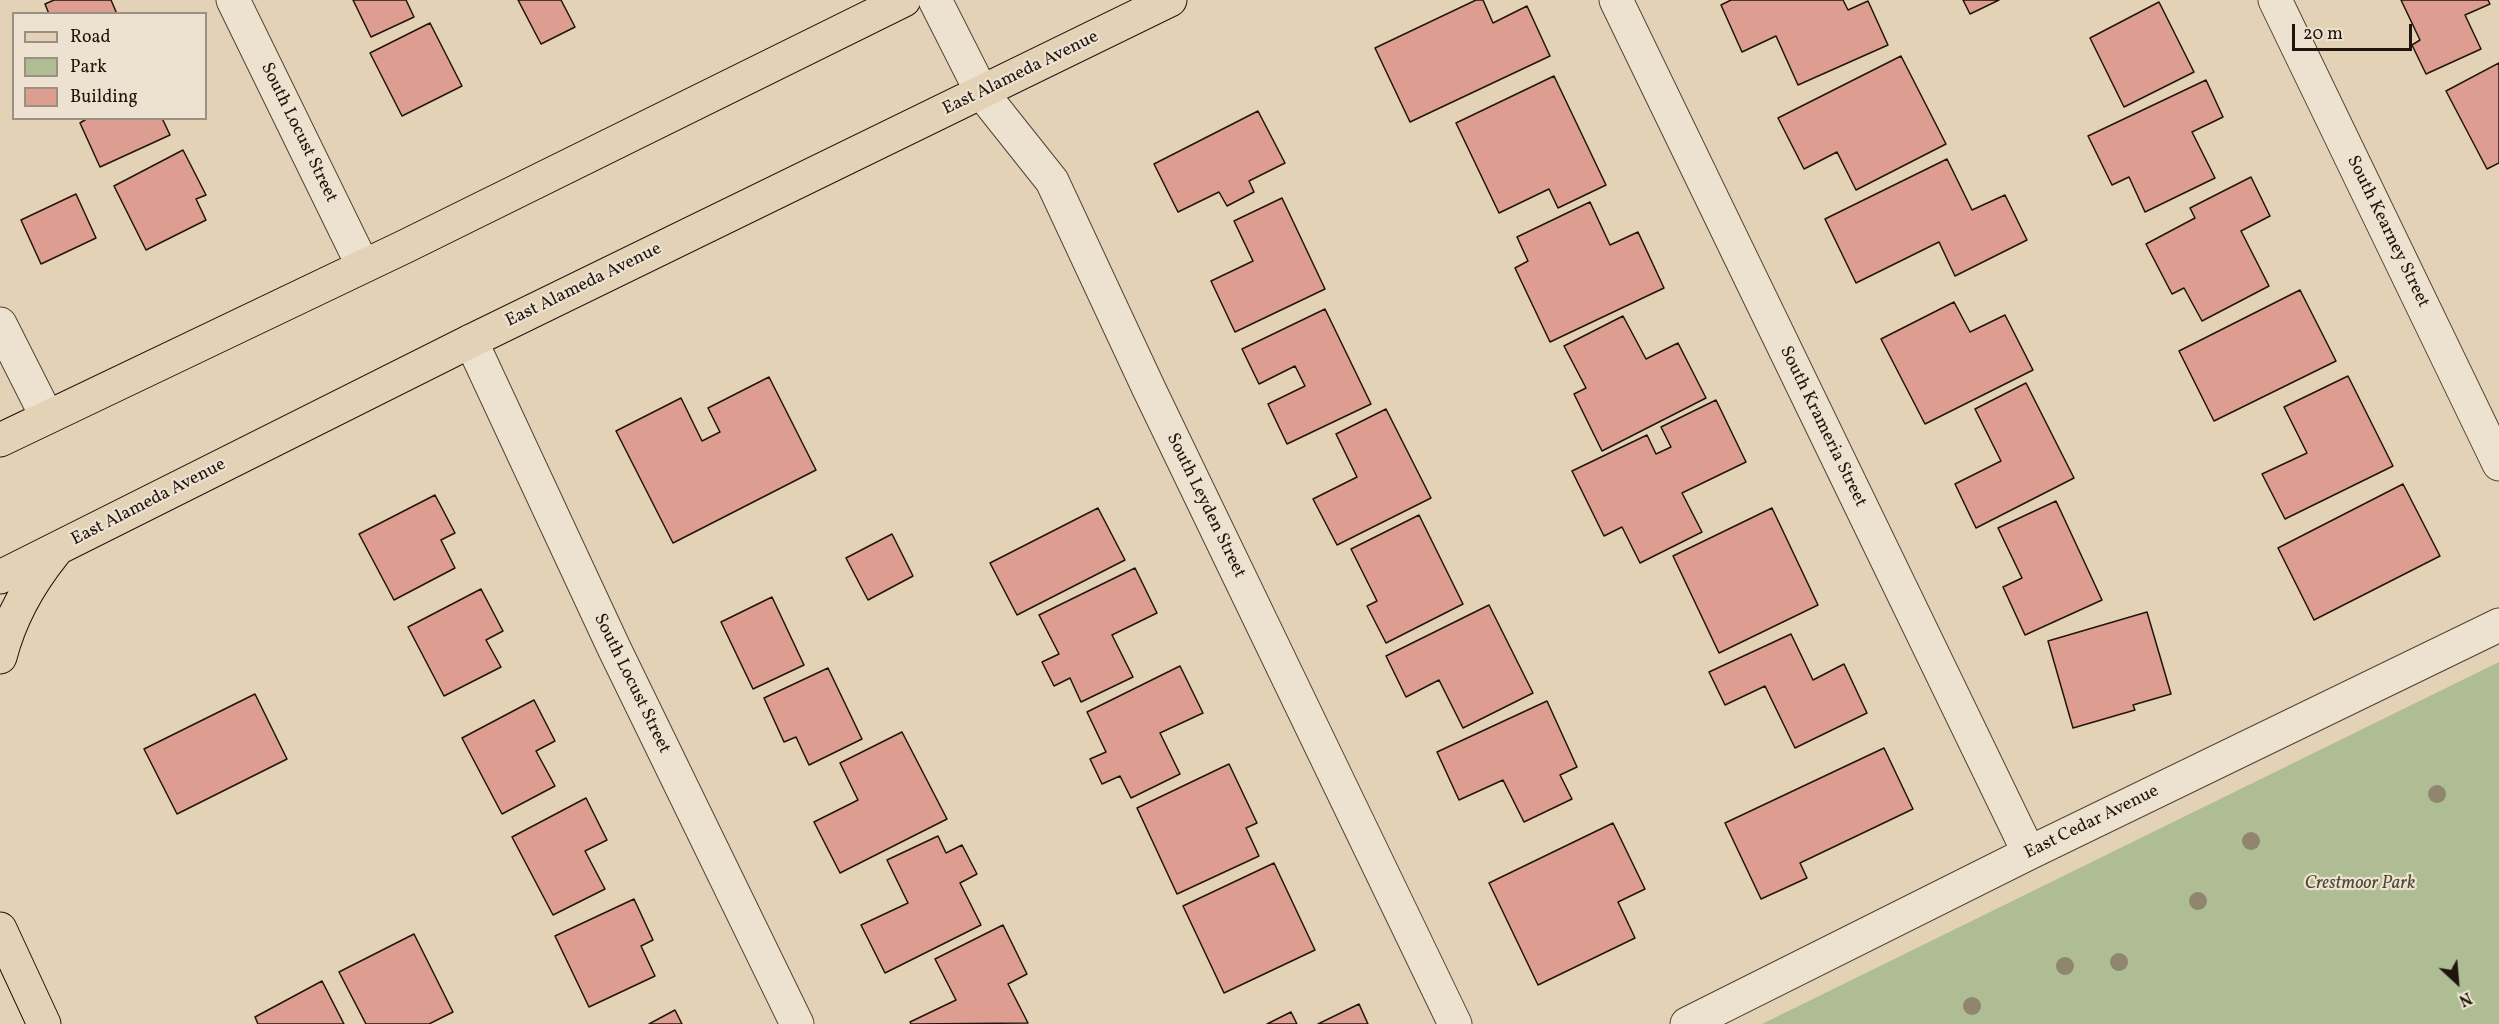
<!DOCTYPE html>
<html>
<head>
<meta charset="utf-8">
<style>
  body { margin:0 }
  #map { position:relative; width:2499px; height:1024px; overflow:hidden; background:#e4d2b7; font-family:Vollkorn,serif }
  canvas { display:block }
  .legend { position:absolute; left:12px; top:12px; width:195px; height:108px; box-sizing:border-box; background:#ede2d0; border:2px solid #9b9082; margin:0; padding:8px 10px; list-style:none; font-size:18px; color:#20150c }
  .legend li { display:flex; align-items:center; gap:12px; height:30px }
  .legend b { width:30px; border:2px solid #9b9082 }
  .north { position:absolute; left:2427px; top:952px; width:60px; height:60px; -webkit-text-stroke:4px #ede2d0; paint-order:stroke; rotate:154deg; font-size:16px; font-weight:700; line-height:24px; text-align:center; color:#20150c }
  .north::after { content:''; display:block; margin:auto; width:21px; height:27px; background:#20150c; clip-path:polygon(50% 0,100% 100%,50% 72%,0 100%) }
  .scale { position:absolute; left:2292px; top:24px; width:120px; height:27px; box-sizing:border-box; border:3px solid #20150c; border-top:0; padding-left:8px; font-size:18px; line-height:21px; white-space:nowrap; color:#20150c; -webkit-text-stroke:4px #ede2d0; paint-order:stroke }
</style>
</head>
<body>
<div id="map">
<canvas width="2499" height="1024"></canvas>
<ul class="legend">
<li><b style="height:8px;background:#e4d2b7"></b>Road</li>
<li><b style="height:16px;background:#aebd93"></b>Park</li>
<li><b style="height:16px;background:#dd9e91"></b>Building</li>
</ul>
<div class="north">N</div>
<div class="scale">20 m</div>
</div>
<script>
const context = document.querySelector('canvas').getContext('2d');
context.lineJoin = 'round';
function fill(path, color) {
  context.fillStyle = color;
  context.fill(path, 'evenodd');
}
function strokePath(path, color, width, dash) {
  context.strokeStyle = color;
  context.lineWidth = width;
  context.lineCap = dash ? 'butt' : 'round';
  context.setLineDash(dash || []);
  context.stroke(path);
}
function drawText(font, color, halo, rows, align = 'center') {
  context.font = font + ' Vollkorn,serif';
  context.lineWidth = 4.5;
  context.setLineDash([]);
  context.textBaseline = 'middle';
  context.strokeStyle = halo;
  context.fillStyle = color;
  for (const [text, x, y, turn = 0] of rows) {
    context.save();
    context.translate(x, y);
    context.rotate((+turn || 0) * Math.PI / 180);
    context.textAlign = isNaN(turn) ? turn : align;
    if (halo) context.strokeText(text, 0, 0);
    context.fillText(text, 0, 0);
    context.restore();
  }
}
fill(new Path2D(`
  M2499,662V1024H1762Z`), '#aebd93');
const building = new Path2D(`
  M54,0H111L117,14H49L45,4Z
  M353,0H406L414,17L371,37Z
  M518,0H561L575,27L541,44Z
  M1476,0H1483L1493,23L1527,6L1550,56L1410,122L1375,48Z
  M1731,0H1843L1848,10L1868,1L1888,45L1798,85L1776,36L1742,52L1721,5Z
  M1963,0H1999L1970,14Z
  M2401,0H2488L2490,4L2465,15L2481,49L2426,74L2412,45L2420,40Z
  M2159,2L2194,72L2124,107L2090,38Z
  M430,23L462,86L402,116L370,53Z
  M1901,56L1946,144L1856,190L1837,152L1804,169L1778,118Z
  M2499,63V163L2487,169L2446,91Z
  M1554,76L1606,185L1558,208L1549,189L1499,213L1456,123Z
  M2206,80L2223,117L2192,132L2215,178L2145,212L2129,177L2112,185L2088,136Z
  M1258,111L1285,163L1249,181L1254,192L1227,206L1219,192L1178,212L1154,164Z
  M88,118H162L170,135L100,167L80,123Z
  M183,150L206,195L196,199L206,220L146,250L114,186Z
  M1947,159L1972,210L2005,195L2027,240L1955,276L1939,242L1856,283L1825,219Z
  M2251,177L2270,216L2241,231L2269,286L2202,321L2184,288L2172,294L2146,244L2195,218L2190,208Z
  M76,194L96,238L41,264L21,220Z
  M1282,198L1325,289L1235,332L1211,281L1253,261L1234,221Z
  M1590,202L1610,245L1638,232L1664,288L1550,342L1515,268L1528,261L1517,237Z
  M2300,290L2336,361L2214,421L2179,351Z
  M1954,302L1970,332L2005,315L2033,370L1925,424L1881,339Z
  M1325,309L1371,404L1287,444L1268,404L1305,386L1295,366L1259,384L1242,349Z
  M1623,316L1646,359L1678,343L1706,398L1602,451L1574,394L1586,388L1564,346Z
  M2348,376L2393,466L2285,519L2262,474L2307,453L2284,407Z
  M769,377L816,470L673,543L616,431L681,398L702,441L720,432L708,408Z
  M2026,383L2074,478L1976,528L1955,484L2001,461L1975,409Z
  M1716,400L1746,462L1682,493L1702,532L1640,563L1622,527L1604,536L1572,471L1647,435L1656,454L1671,447L1661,427Z
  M1386,409L1431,498L1337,545L1313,499L1357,477L1336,434Z
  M2403,484L2440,556L2314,620L2278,548Z
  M435,495L455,533L441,540L455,568L394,600L359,534Z
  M2056,501L2102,600L2025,635L2003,587L2022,578L1998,528Z
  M1098,508L1125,560L1017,615L990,563Z
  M1772,508L1818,605L1719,653L1673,556Z
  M1419,515L1463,604L1386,643L1367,606L1377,601L1351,549Z
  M892,534L913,576L868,600L846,558Z
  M1135,568L1157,613L1112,635L1133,677L1081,702L1070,678L1054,686L1042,662L1059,654L1039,615Z
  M481,589L503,631L486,640L501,667L444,696L408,627Z
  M772,597L804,665L753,689L721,622Z
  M1489,605L1533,693L1463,728L1439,680L1406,697L1386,656Z
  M2147,612L2171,694L2133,705L2135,710L2073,728L2048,641Z
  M1791,634L1813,680L1844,664L1867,713L1795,748L1765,686L1725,705L1709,672Z
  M1180,666L1203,713L1160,733L1180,774L1131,798L1120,776L1102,784L1090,759L1106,752L1087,712Z
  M828,668L862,739L809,765L796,737L784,742L764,698Z
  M255,694L287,759L177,814L144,749Z
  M534,700L555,741L536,751L555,786L502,814L462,738Z
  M1547,701L1577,767L1560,775L1572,799L1524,822L1503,780L1459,800L1437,752Z
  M902,732L947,819L840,873L814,822L858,800L840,763Z
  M1884,748L1913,809L1800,863L1807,878L1761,899L1725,823Z
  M1229,764L1257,823L1246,828L1259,856L1177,894L1137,808Z
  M586,798L607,840L585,851L605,889L553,915L512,837Z
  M1613,823L1645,889L1618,902L1635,938L1538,985L1489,883Z
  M938,836L946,853L962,845L977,874L960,883L981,925L885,973L861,925L908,903L887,860Z
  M1274,863L1315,950L1224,993L1183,906Z
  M634,899L653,940L641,946L655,976L589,1007L555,936Z
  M1003,925L1027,974L1008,984L1028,1023L911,1024L910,1022L956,1000L935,959Z
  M414,934L453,1012L429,1024H366L339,972Z
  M322,981L344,1024H258L255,1017Z
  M1359,1004L1368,1024H1318Z
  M675,1010L682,1024H649Z
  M1291,1012L1297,1024H1267Z`);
fill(building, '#dd9e91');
strokePath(building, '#20150c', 1.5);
const minor = new Path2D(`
  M233,0L363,266
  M935,0L982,93L1052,181L1149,389L1455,1024
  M1616,0L2029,853
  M2275,0L2499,464
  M0,324L47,417
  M471,341L614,648L797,1024
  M1687,1024L2029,853L2499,625`);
const major = new Path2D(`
  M0,440L406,246L904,0
  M0,577L471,341L1170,0
  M0,657C10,618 29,584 54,553
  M0,929L44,1024`);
strokePath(minor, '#514437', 35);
strokePath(major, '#20150c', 35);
strokePath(minor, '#ede2d0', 33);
strokePath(major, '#e4d2b7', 33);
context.fillStyle = '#90866f';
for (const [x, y] of [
  [2437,794],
  [2251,841],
  [2198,901],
  [2119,962],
  [2065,966],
  [1972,1006]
]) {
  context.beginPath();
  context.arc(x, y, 9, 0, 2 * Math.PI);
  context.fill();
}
drawText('18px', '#20150c', '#ede2d0', [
  ["East Alameda Avenue",1021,74,-26],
  ["South Locust Street",298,133,64],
  ["South Kearney Street",2387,232,64],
  ["East Alameda Avenue",584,286,-26],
  ["South Krameria Street",1822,427,64],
  ["East Alameda Avenue",149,503,-27],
  ["South Leyden Street",1205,506,64],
  ["South Locust Street",631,684,64],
  ["East Cedar Avenue",2092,823,-26]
]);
drawText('italic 18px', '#4b4734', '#ede2d0', [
  ["Crestmoor Park",2360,885]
]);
</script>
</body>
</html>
